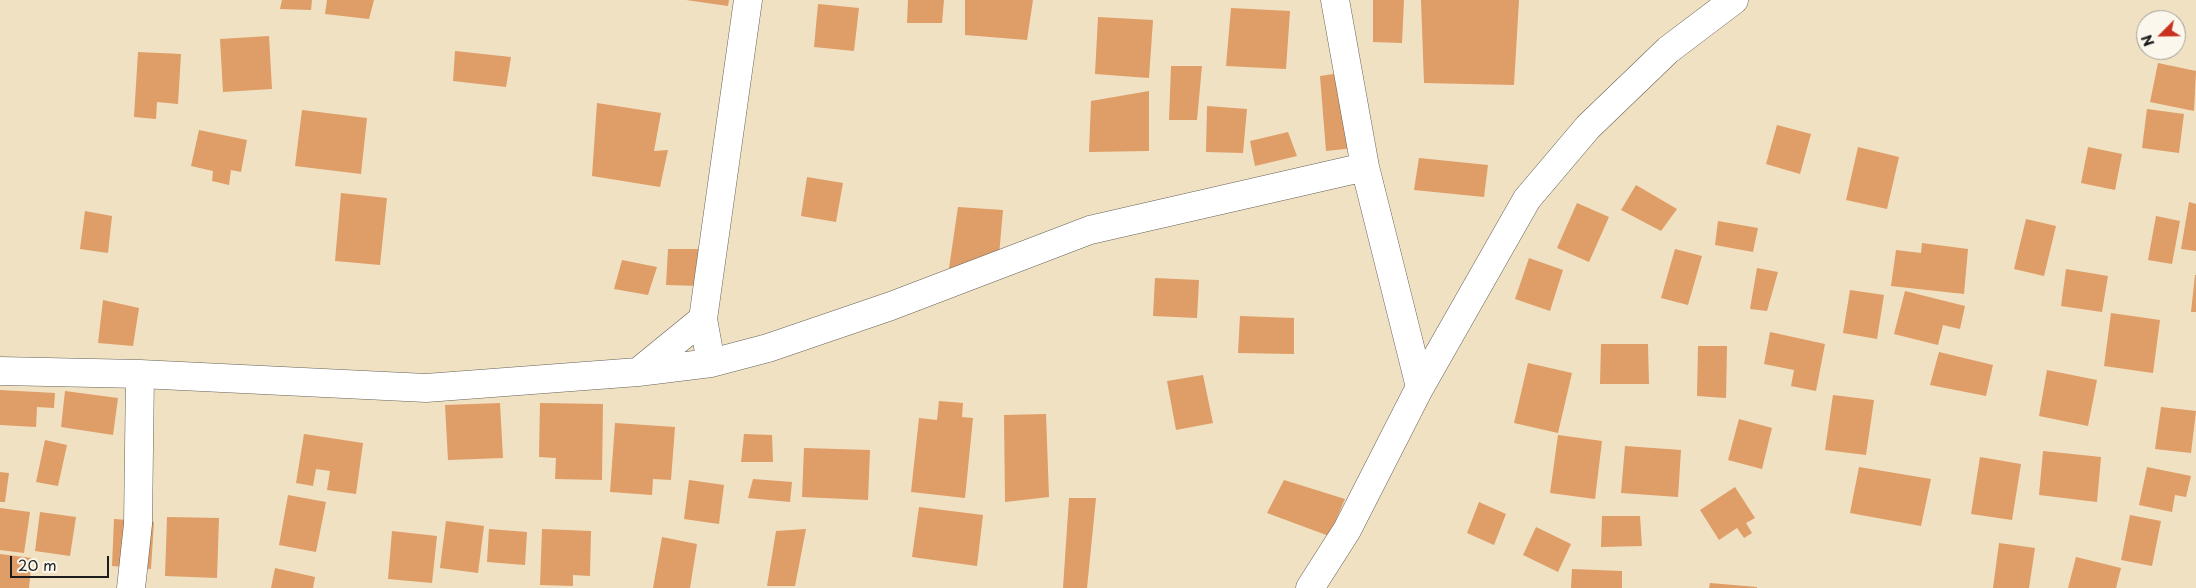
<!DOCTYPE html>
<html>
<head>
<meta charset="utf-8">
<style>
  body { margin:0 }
  #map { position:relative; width:2196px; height:588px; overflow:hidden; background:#f0e1c3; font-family:"Playpen Sans",sans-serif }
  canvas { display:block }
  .north { position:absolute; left:2136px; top:10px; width:50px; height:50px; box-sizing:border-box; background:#fbf7ec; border:1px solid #a29f99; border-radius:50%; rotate:247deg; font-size:14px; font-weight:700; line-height:20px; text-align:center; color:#1c1c1c }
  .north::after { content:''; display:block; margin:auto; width:18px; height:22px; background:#c8321e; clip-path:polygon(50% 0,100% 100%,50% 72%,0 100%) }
  .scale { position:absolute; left:10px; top:556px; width:99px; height:22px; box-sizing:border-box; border:2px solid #1c1c1c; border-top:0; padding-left:6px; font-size:15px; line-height:18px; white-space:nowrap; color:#1c1c1c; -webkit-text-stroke:4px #fbf7ec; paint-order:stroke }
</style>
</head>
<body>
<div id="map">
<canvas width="2196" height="588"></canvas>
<div class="north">N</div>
<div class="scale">20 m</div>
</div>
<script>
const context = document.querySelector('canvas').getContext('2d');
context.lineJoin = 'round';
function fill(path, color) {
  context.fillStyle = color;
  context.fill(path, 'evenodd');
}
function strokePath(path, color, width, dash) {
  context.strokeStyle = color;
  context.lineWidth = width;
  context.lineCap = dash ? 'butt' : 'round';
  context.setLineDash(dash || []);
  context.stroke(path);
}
fill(new Path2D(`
  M282,0H312L311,10L280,9Z
  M327,0H374L369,19L325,14Z
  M686,0H729L728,6Z
  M908,0H944L942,23H907Z
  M965,0H1033L1027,40L965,35Z
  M1373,0H1404L1402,43L1373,42Z
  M1421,0H1519L1514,85L1424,83Z
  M818,4L859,8L854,51L814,47Z
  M1231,8L1290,11L1286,69L1226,66Z
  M1098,17L1153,20L1149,78L1095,74Z
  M269,36L272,89L223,92L220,39Z
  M455,51L511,57L506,87L453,81Z
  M138,52L181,54L178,104L157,102L156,119L134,117Z
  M2158,63L2196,71L2194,111L2150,102Z
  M1171,66H1202L1197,120H1169Z
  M1354,71L1365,147L1326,151L1320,76Z
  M1149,91V151L1089,152L1091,101Z
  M597,103L661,113L654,151L668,150L660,187L592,176Z
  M1207,106L1247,109L1243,153L1206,152Z
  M2147,109L2184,114L2179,153L2142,148Z
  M302,110L367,118L361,174L295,166Z
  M1777,125L1811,134L1800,174L1766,164Z
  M199,130L247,140L241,172L231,170L229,185L212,181L213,171L191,166Z
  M1288,132L1297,156L1255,166L1250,141Z
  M1858,147L1899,157L1887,209L1846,200Z
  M2088,147L2122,154L2115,190L2081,183Z
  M1419,158L1488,165L1484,197L1414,190Z
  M807,177L843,183L836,222L801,216Z
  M1636,185L1677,209L1661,231L1621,210Z
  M341,193L387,198L380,265L335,261Z
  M2189,202L2196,204V251L2181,249Z
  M1577,203L1609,217L1589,262L1557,248Z
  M958,207L1003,210L997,278L949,268Z
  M85,211L112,216L108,253L80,249Z
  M2156,216L2180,221L2172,264L2148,260Z
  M2026,219L2056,226L2044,276L2014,269Z
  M1718,221L1758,228L1753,252L1715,245Z
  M1922,243L1968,249L1964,294L1891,286L1896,250L1921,253Z
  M668,249H703L700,286L666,285Z
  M1675,249L1702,256L1688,305L1661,298Z
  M1529,258L1563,270L1550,311L1515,299Z
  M622,260L657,267L648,295L614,289Z
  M1757,268L1778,272L1767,311L1750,309Z
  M2066,269L2108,276L2102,312L2061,306Z
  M2195,275H2196V312H2191Z
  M1155,278L1199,280L1197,318L1153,316Z
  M1850,290L1884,295L1877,339L1843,333Z
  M1905,291L1965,306L1960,329L1943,325L1938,345L1894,334Z
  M103,300L139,308L133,346L98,343Z
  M2111,313L2160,320L2153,373L2104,366Z
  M1240,316L1294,318V354L1238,353Z
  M1770,332L1825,344L1816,391L1791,386L1794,370L1764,364Z
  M1601,344H1648L1649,384H1600Z
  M1698,346H1727L1726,398L1697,396Z
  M1939,352L1993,365L1986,396L1930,385Z
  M1528,363L1572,373L1558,433L1514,423Z
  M2047,370L2097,380L2088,426L2039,416Z
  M1203,375L1213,423L1176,430L1167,381Z
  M0,390L55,393L54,408L37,407L36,427L0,425Z
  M65,391L118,398L113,435L61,427Z
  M1833,395L1874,400L1866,455L1825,450Z
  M939,401L963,403L962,417L973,418L965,498L911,492L919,418L937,420Z
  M500,403L503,458L448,460L445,405Z
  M540,403L603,404L602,480L555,479L556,458L539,457Z
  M2161,407L2196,411L2191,453L2155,449Z
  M1046,414L1049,497L1005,502L1004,415Z
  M1739,419L1772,428L1762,469L1728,460Z
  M615,423L675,427L671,480L653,479L652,495L610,492Z
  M304,434L363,443L356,494L327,490L330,471L316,469L313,486L296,483Z
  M744,434L772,435L773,462H741Z
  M1558,435L1602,441L1595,499L1550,493Z
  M45,440L67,445L58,486L36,482Z
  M1625,446L1681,450L1678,497L1621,493Z
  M804,448L870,450L868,500L802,497Z
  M2043,451L2101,457L2097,502L2039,495Z
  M1980,457L2021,464L2012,520L1971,514Z
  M1859,467L1931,479L1921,526L1850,513Z
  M2147,467L2191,476L2186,497L2175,495L2172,512L2139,505Z
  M0,472L9,473L5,502H0Z
  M753,479L792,482L790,502L748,498Z
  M689,480L724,485L719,524L684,519Z
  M1284,480L1345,499L1329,536L1267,513Z
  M1735,487L1755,518L1746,523L1752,533L1744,538L1737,528L1719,540L1700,510Z
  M288,495L326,502L316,552L279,545Z
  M1069,498H1096L1087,588H1063Z
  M1479,502L1506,514L1494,545L1467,533Z
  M919,507L983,515L977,566L912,557Z
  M0,508L30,512L24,553L0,550Z
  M40,512L76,517L70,556L35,551Z
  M2130,515L2161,521L2152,566L2121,560Z
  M1602,516H1640L1642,546L1601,547Z
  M167,517L219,518L217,578L165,576Z
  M114,519L154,522L151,569L112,566Z
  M446,521L484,526L478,573L440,568Z
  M1536,527L1571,544L1558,572L1523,555Z
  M489,529L527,532L525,565L487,562Z
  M542,529L591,531L590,576L573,575V586L540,585Z
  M806,529L795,586H767L776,531Z
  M392,531L437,536L432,583L388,579Z
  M662,537L697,544L690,588H653Z
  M1999,543L2035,548L2029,588H1993Z
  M0,554L32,558L29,588H0Z
  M2076,557L2121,568L2116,588H2068Z
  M275,568L315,577L313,588H271Z
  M1572,569L1622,571V588H1571Z
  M1710,583L1757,587V588H1709Z`), '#df9d67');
const minor = new Path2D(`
  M1335,0L1365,167L1420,387
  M711,363L703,319L748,0
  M0,371L140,374L426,388L638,372L711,363L768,348L891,306L1090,230L1365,167
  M638,372L703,319
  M131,588L138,524L140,374
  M1310,588L1347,530L1420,387L1527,199L1588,127L1668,50L1734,0`);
strokePath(minor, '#666156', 29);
strokePath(minor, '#fff', 28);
</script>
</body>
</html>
